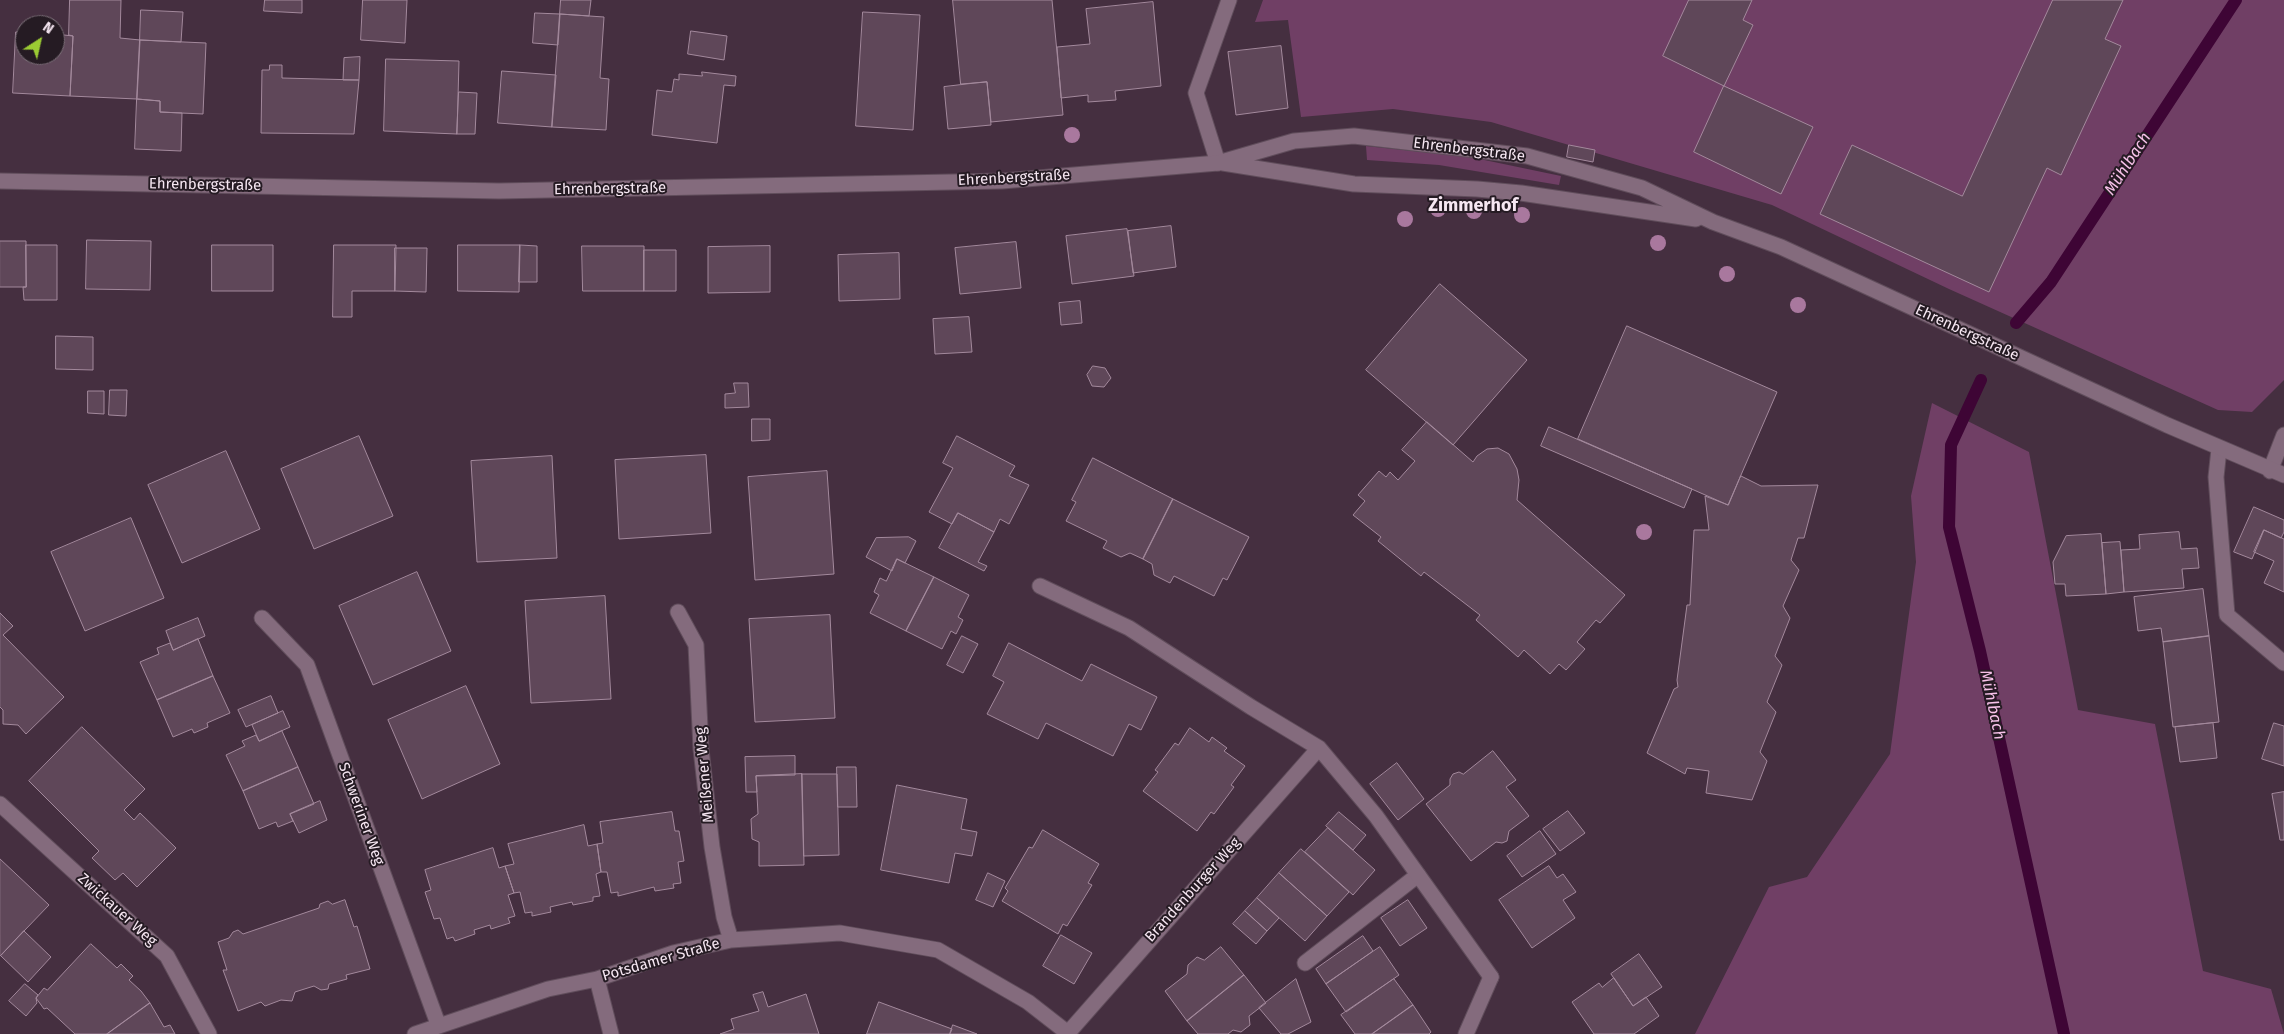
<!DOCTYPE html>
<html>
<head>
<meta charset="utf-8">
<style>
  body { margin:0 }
  #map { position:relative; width:2284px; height:1034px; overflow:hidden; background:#452f40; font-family:"Fira Sans",sans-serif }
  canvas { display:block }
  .north { position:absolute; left:15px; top:15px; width:50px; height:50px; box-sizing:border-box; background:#251b23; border:1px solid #796d76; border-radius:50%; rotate:35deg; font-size:14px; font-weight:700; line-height:20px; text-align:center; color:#f6e7f2 }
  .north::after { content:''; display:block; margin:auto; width:18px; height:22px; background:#9bcb33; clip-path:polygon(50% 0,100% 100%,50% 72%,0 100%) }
</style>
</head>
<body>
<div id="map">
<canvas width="2284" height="1034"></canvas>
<div class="north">N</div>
</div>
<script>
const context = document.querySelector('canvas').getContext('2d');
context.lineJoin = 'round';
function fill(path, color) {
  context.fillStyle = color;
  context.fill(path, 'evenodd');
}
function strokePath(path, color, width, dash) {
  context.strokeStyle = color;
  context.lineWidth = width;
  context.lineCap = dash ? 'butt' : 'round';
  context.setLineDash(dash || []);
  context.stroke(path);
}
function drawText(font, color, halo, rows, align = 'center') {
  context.font = font + ' "Fira Sans",sans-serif';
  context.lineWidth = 4;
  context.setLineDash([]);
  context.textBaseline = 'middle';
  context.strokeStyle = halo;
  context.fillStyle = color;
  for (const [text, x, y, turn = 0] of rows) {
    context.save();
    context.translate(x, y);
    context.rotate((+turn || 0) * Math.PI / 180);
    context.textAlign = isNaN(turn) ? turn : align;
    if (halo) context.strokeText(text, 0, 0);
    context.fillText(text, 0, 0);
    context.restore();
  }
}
fill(new Path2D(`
  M1263,0H2284V380L2252,412L2218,410L1949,289L1772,205L1491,122L1393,109L1301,117L1288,20L1255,22Z
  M1366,146L1470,157L1561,176L1559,185L1439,165L1367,160Z
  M1932,403L2029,452L2078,710L2155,724L2203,971L2271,989L2284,1034H1695L1769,887L1807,877L1890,754L1916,562L1911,496Z`), '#703f65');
strokePath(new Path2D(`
  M2016,323L2051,282L2236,0
  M1981,380L1951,445L1949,527L1980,651L2064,1034`), '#3e0535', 12);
const building = new Path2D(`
  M70,0H121L120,38L140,40L137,99L70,96L73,36L69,35Z
  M265,0H302V13L264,11Z
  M363,0H407L405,43L361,40Z
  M561,0H591L589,16L560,14Z
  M953,0H1052L1063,115L991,122L987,82L961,84Z
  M1689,0H1752L1743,20L1753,25L1724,86L1663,56Z
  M2053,0H2123L2105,39L2121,46L2061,175L2047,168L1989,292L1820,214L1852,145L1962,196Z
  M1153,2L1161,86L1115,91L1116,100L1088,102V95L1061,98L1057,47L1090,44L1086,9Z
  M141,10L183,12L181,42L140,40Z
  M863,12L920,15L913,130L856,126Z
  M535,13L560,14L558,45L533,43Z
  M560,14L604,17L600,78L609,79L606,130L552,127Z
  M33,21H50V25H33Z
  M691,31L727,36L724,60L688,54Z
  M16,32H25V55H55V34L73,36L70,96L13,93Z
  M140,40L206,43L203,114L160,112V101L137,99Z
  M1281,46L1288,108L1236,115L1228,52Z
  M360,57L359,80H343L344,58Z
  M386,59L459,61L457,134L384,131Z
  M270,65H282V78L359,80L354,134L261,133L262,70H269Z
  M502,71L556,75L552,127L498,123Z
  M702,72L736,76L735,86L724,85L717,143L652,135L657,90L672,92L674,79L679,80V74L702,76Z
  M987,82L991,125L948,129L944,87Z
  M1724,86L1813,127L1781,194L1694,152Z
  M459,92L477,93L475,134H457Z
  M137,99L160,101V112L182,113L181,151L135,149Z
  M1569,145L1595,150L1593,162L1567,157Z
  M1171,226L1176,267L1133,273L1128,231Z
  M1127,229L1134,276L1072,284L1066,236Z
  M87,240L151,241L150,290L86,289Z
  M0,241H26V287H0Z
  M1016,242L1021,288L960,294L955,248Z
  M26,245H57V300H24L23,287H26Z
  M212,245H273V291H212Z
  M334,245H396L395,291H352V317H333Z
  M458,245H520L519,292L458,291Z
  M520,245L537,246V282H519Z
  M582,246H644V291H583Z
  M770,246V292L708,293V247Z
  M395,248H427L426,292L395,291Z
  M644,250H676V291H644Z
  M899,253L900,299L839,301L838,255Z
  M1440,284L1527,360L1453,445L1366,370Z
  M1080,301L1082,323L1061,325L1059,303Z
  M969,317L972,352L935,354L933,319Z
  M1627,326L1777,392L1728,505L1578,439Z
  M56,336L93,337V370L56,369Z
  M1093,366L1105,368L1111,378L1104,387L1092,386L1087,375Z
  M734,383H748L749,407L725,408V394L735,393Z
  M110,390H127L126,416L109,415Z
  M88,391H104V414L88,413Z
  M752,419H770V440L752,441Z
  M1427,422L1473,462L1477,456L1487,449L1498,448L1509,454L1517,469L1519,480L1517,500L1625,595L1600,623L1596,620L1577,642L1585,649L1566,670L1559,664L1550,674L1524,650L1518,657L1476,620L1480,615L1424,572L1421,576L1378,541L1381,537L1353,515L1365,501L1358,495L1379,471L1386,477L1390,472L1398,480L1415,461L1402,450Z
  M1549,427L1692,489L1684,508L1541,446Z
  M359,436L393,516L314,549L281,469Z
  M957,436L1015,466L1009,476L1029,485L1009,524L1000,519L994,532L958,513L952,524L929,512L953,468L943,463Z
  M226,451L260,529L182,563L148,485Z
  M706,455L711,533L619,539L615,460Z
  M552,456L557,558L477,562L471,461Z
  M1093,458L1173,499L1143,559L1130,553L1121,557L1103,548L1107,541L1066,521L1076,502L1072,500Z
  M827,471L834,574L755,580L748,477Z
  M1741,476L1761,486L1818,485L1804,538H1798L1791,560L1799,570L1783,606L1790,618L1775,656L1782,665L1767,702L1776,712L1760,752L1767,761L1752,800L1706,793L1709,771L1687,768L1685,774L1647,753L1674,689L1678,687L1677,680L1687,605H1690L1694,530H1709L1705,496L1728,505Z
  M1173,499L1249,537L1227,580L1223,578L1214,596L1174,576L1170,583L1154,575L1152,564L1143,559Z
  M2254,507L2284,520V532L2281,538L2264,530L2252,559L2234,552Z
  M958,513L994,532L978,562L987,566L984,571L939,548Z
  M131,518L164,598L85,631L51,552Z
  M2264,530L2284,539V592L2264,583L2274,561L2254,552Z
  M2179,532L2181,549L2197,548L2199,568L2182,569L2184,588L2124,592L2121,550L2140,549L2139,535Z
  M2101,534L2106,594L2066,596L2065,584H2055L2053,562L2066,536Z
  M909,537L916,541L905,563L897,559L892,571L866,557L876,538Z
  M2120,542L2124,592L2106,594L2102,543Z
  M897,559L934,577L906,631L870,613L879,595L874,592L880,578L886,581Z
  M417,572L451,651L373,685L339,606Z
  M934,577L969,595L958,617L963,620L956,634L951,631L942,649L906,631Z
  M2203,589L2209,636L2163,642L2161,628L2138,631L2134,597Z
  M605,596L611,699L531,703L525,601Z
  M0,613L13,626L3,635L64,697L26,734L18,725L3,724V710L0,707Z
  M830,615L835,718L755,722L749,619Z
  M198,618L205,636L173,650L166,631Z
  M962,636L978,644L963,673L947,665Z
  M2209,636L2219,722L2173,727L2163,642Z
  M198,639L213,676L157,700L140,662L159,654L157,648L170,643L173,650Z
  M1009,643L1082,681L1091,664L1157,697L1141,730L1129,724L1113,756L1046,723L1038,739L987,714L1004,682L993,676Z
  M213,676L230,713L207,723L208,727L194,733L192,729L173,737L157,700Z
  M466,686L500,764L422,799L388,720Z
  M271,696L278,713L246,727L238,710Z
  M283,711L290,727L259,741L252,725Z
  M2213,723L2217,758L2180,762L2175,727Z
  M2274,723L2284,726V766L2262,759Z
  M82,727L145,789L124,810L134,820L140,813L176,848L137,887L123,873L115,880L92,858L99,851L29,781Z
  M1190,728L1209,742L1212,737L1227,748L1224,751L1245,766L1231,785L1234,787L1214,814L1211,812L1197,831L1143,791L1158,772L1155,770L1175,743L1178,745Z
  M282,731L298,767L243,791L226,755L245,746L242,741L256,735L259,741Z
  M1493,751L1516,780L1506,787L1529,816L1509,831L1507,841L1502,843L1496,842L1471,861L1426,804L1450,785V779L1453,774L1459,772L1463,774Z
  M795,756V775L756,776L757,792H746L745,757Z
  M1397,763L1424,799L1398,820L1370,784Z
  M298,767L314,804L290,814L293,821L278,827L276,822L259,829L243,791Z
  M837,767H856L857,807H838Z
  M802,774L804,865L759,866V842L752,839L751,819L758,814L756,776Z
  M802,774H837L839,855L804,856Z
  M897,785L967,799L961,829L977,832L972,856L955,853L949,883L881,870Z
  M2284,792V840H2280L2272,794Z
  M320,801L327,820L299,833L290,814Z
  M1568,811L1585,833L1560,851L1543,829Z
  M672,812L675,831H679L684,861L678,862L681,883L673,884L674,888L655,891L654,887L618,896V892L611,893L607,872H601L597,844L603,843L600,822Z
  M1339,812L1366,835L1353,850L1326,826Z
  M584,825L588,846L597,844L601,872L596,874L600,896L593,897V901L573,905L572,902L550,907L551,912L532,916V912L525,913L520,892L514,893L505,866L514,864L508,844Z
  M1328,828L1375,870L1353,895L1305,852Z
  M1043,830L1099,864L1088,883L1092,885L1067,926L1063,924L1058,934L1002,901L1008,891L1005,888L1029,847L1032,848Z
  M1540,831L1556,854L1522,877L1507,856Z
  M493,848L499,868L505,866L514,893L508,895L515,916L508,918L510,923L491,929L490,925L474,930L475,934L455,941L453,937L447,939L440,918L434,919L425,892L431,890L425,870Z
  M1301,849L1349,892L1327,916L1279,873Z
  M0,859L49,905L0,956Z
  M1549,866L1557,878L1563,874L1576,892L1563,900L1575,918L1532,948L1499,900Z
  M988,873L1005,881L993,907L976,900Z
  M1279,873L1327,916L1305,941L1257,898Z
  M1257,898L1279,918L1267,931L1245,911Z
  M345,900L354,927L357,926L370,969L346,975L347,979L329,984L328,989L321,990L314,986L295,992L292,1001L281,1000L265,1006L261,1002L238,1011L223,970H227L218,942L229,938L233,932L238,930L243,934L319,908L320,904L328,901L332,904Z
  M1408,900L1427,928L1400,946L1381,918Z
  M1245,911L1267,931L1256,944L1233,924Z
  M24,931L51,957L28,982L1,956Z
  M1061,935L1092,953L1074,984L1043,966Z
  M1363,936L1373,951L1326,984L1316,969Z
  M91,944L117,968L121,964L133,976L129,980L141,991L150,1003L107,1034H75L47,1008L44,1009L36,998L44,988L47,990Z
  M1221,947L1244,975L1187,1021L1165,991L1187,974L1188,965L1197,957L1204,960Z
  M1380,947L1399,975L1346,1012L1326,984Z
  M1639,954L1662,987L1633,1006L1611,974Z
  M1244,975L1266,1003L1249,1016L1250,1025L1241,1032L1233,1030L1228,1034H1198L1187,1021Z
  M1614,978L1633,1006L1646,997L1659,1016L1634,1034H1594L1572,1002L1599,983L1602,987Z
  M1296,979L1311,1022L1288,1034H1281L1259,1008Z
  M1394,979L1413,1005L1372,1034H1355L1341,1015Z
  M25,984L38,995L36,998L37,1003L26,1016L9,1001Z
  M763,992L768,1007L806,994L819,1034H720L734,1029L731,1019L759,1011L753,995Z
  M879,1002L952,1029L950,1034H867Z
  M150,1003L164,1027L170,1025L175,1034H107Z
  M1413,1005L1431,1032L1429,1034H1372Z
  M953,1025L977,1034H950Z`);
fill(building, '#5f4759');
strokePath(building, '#a3899c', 1);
const lane = new Path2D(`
  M1305,963L1418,875
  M1466,1034L1491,977`);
const street = new Path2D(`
  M1218,163L1196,93L1229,0
  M2219,449L2216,477L2227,615L2284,663
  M2270,471L2284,435
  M1040,586L1129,628L1251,707L1319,748L1376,816L1491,977
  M678,612L696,645L701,749L712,847L724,917L731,940
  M262,618L307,665L438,1024
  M0,804L167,956L209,1034
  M597,979L611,1034
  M1068,1033L1319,748
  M415,1034L548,989L597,979L673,953L731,940L840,933L938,950L1028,1002L1069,1034`);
const secondary = new Path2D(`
  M1223,163L1354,184L1477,189L1521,193L1696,219
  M0,181L499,191L1002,181L1218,163L1294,141L1354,136L1527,156L1642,188L1713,222L1781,247L2167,425L2284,475`);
strokePath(lane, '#604d5b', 17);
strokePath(street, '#604d5b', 17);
strokePath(secondary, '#604d5b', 17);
strokePath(lane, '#846b7d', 15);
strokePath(street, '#846b7d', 15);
strokePath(secondary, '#846b7d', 15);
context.fillStyle = '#a9789e';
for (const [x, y] of [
  [1072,135],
  [1438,209],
  [1474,211],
  [1522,215],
  [1405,219],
  [1658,243],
  [1727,274],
  [1798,305],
  [1644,532]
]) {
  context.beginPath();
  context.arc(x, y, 8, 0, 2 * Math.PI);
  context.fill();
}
drawText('15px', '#f6e7f2', '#251b23', [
  ["Ehrenbergstraße",1469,150,7],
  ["Ehrenbergstraße",1014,178,-3],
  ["Ehrenbergstraße",205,185,1],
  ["Ehrenbergstraße",610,189,-1],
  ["Ehrenbergstraße",1967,333,25],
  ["Meißener Weg",705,775,-95],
  ["Schweriner Weg",361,814,70],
  ["Brandenburger Weg",1193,890,-48],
  ["Zwickauer Weg",117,910,42],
  ["Potsdamer Straße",661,960,-16]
]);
drawText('italic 16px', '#f7c1e9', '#251b23', [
  ["Mühlbach",2128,164,-57],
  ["Mühlbach",1992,705,78]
]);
drawText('bold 18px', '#f6e7f2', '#251b23', [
  ["Zimmerhof",1473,206]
]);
</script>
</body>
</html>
